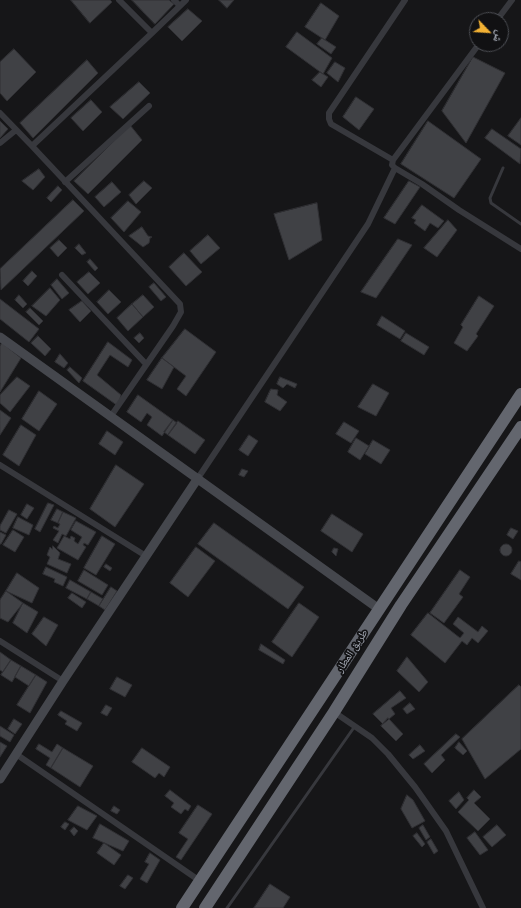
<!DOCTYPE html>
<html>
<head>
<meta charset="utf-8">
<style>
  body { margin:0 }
  #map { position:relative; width:521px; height:908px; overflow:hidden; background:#161618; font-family:Arial,"Noto Naskh Arabic",sans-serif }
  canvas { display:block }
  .north { position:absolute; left:469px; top:12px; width:40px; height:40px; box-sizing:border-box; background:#111113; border:1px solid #4d4f55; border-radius:50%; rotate:115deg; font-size:11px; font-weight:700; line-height:16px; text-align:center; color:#a8adb8 }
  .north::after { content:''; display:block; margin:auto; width:14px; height:18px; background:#f2b134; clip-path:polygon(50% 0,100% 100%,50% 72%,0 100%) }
</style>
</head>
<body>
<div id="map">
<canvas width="521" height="908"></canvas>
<div class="north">ش</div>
</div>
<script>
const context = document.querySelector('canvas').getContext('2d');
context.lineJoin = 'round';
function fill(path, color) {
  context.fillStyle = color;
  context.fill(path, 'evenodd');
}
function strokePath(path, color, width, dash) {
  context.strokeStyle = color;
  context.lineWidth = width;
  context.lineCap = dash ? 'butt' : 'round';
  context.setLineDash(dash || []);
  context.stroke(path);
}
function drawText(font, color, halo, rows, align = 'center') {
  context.font = font + ' Arial,"Noto Naskh Arabic",sans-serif';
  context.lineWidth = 3.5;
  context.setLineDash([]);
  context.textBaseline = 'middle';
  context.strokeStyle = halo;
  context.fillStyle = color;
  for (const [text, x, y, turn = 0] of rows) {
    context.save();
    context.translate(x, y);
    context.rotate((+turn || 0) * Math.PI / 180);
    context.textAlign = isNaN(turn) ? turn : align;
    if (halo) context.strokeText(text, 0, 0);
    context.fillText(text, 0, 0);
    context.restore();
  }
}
const building = new Path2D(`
  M71,0H110L112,2L90,23Z
  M132,0H169L174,4L155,24Z
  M219,0H234L227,8Z
  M321,3L339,16L325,40L305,27Z
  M188,9L202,21L182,41L168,27Z
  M297,32L332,58L323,74L286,47Z
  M322,38L336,47L331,54L317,44Z
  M14,49L36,72L7,101L0,93V62Z
  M473,57L505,73L466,143L442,111Z
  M87,60L98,73L33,138L20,123Z
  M335,62L345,68L338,82L327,73Z
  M320,72L328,77L321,87L312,80Z
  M139,82L150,93L123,119L110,107Z
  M356,97L374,109L359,130L343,117Z
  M91,100L102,112L83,131L71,118Z
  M521,118V145L508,136Z
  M0,121L8,129L0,138Z
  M428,121L481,159L454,198L401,164Z
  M130,125L142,140L88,194L74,181Z
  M492,129L521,149L520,164L485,138Z
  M39,169L45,177L33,190L22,181Z
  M144,181L152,188L136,204L129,195Z
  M409,181L420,187L395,224L384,218Z
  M112,182L121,192L104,207L95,197Z
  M58,186L62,190L51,202L47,198Z
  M73,200L84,211L1,290L0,269Z
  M128,201L141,212L124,232L111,218Z
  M317,203L322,240L289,260L274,214Z
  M422,205L444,221L438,228L430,223L425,231L414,223L416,220L412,218Z
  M448,220L457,230L437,257L424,248Z
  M142,227L148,236L152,237L150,238L149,243L143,247L129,236Z
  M208,235L220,248L201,264L190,251Z
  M398,239L412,245L376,298L361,292Z
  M59,240L67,248L58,257L50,248Z
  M79,244L86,253L82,255L75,248Z
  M184,253L202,272L186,286L169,267Z
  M90,259L98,268L95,271L87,262Z
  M32,271L37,276L28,286L23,281Z
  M89,272L100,283L88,294L77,282Z
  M57,279L69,293L62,299L51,285Z
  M154,283L166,297L161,301L149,287Z
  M50,288L60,300L46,316L32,306Z
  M109,290L121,302L108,314L97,302Z
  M19,295L27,304L23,308L15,300Z
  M143,295L154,307L143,317L132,304Z
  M479,296L494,306L476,334L478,336L467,351L454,343L463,327L461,325Z
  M0,299L39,329L29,342L0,319Z
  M82,301L91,311L80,322L69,310Z
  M132,304L143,317L128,331L117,318Z
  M30,308L43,321L39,325L26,312Z
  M382,316L405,331L400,339L377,325Z
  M185,329L216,352L186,396L177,389L186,376L162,358Z
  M140,333L144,338L139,343L134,338Z
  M406,333L429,347L424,355L401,341Z
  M38,336L51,349L45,356L31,343Z
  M108,342L132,360L128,367L110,355L97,375L121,395L118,406L83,381Z
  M2,343L21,358L0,392V346Z
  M60,354L68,363L64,368L55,362Z
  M162,358L174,367L162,389L147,380Z
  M70,367L82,378L79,383L67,370Z
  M17,377L30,386L10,412L0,403V395Z
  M280,377L297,384L295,388L287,384L283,388L277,384Z
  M373,384L389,393L376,416L358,407Z
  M271,389L278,390L277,395L287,402L280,411L265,402Z
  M39,391L57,404L39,431L22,419Z
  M138,395L173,420L162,436L147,425L152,417L147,413L141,422L127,412Z
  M0,410L11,418L0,435Z
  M173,420L177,423L168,435L164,432Z
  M178,421L205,440L195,454L168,435Z
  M344,422L359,431L351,443L336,434Z
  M21,425L36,435L19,466L3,455Z
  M107,431L123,442L115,455L99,444Z
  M249,435L258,441L248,456L239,450Z
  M356,438L369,446L360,460L348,452Z
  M373,440L390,450L381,464L365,454Z
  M116,465L144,484L115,527L90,509Z
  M242,469L248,471L244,477L239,475Z
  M48,503L54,505L40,532L35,529Z
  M27,504L34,508L27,519L21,515Z
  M57,509L63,512L58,523L51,520Z
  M9,510L17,514L6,533L0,530V526Z
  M63,512L76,518L66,536L62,534L58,543L53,540L59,531L53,528L54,526L58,528L60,524L58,523Z
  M332,514L363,534L352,552L321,531Z
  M18,517L33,525L29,535L13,528Z
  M76,521L96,532L88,545L84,543L83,545L86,547L78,560L57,548L64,536L70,539L71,536L75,538L74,541L78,544L82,537L71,530Z
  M214,523L304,587L288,609L198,544Z
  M511,528L518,531L513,539L507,535Z
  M13,530L24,537L15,552L3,545Z
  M0,532L6,535L1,544H0Z
  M102,536L115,544L96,575L84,568Z
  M500 550a6 6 0 1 1 12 0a6 6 0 1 1-12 0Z
  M53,546L60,553L58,559L71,564L67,573L47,564L50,557L47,555L50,547L52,549Z
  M196,547L215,561L188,597L170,583Z
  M334,548L338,549L336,556L332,552Z
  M519,561L521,562V580L511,574Z
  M106,564L112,568L110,571L104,567Z
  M46,567L67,577L63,586L54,582L55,579L43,574Z
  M84,570L108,585L102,595L78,581Z
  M460,570L470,577L459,594L463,597L444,623L430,613Z
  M17,573L39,588L32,603L6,591Z
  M70,580L91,592L87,599L66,588Z
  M111,587L117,591L105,610L99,606Z
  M6,591L23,603L8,622L0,618V600Z
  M91,592L103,599L99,606L87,599Z
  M72,593L86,602L82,608L68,598Z
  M23,603L38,612L27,633L13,623Z
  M299,603L319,617L292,657L272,642Z
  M428,613L460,638L464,633L453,624L458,617L478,632L482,626L488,631L478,643L472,638L467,645L462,641L445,663L411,635Z
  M44,617L58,625L46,646L32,634Z
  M261,644L285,660L283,664L259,650Z
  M0,652L11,660L3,672L0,670Z
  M407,657L428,682L419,692L397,671Z
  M11,660L21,666L12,682L1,675Z
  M21,666L36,675L29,686L15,677Z
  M36,675L47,682L30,713L17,705Z
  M117,677L132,685L125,697L110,689Z
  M519,685L521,687V749L485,779L462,739Z
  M400,691L406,698L391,708L395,714L383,724L373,714Z
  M410,703L415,709L407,714L403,709Z
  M106,705L112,708L107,716L101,713Z
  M61,711L82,723L77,731L65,724L67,721L58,715Z
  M388,718L403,734L396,741L381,726Z
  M14,719L22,724L15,734L8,729Z
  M0,726L14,735L10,742L0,736Z
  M456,734L460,737L441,755L445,760L432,773L424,764Z
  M0,742L7,746L0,757Z
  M459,742L467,751L463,755L455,748Z
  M39,744L52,752L57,744L63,748L51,768L46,765L50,758L36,749Z
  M420,745L425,751L413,759L409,755Z
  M63,748L93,766L80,787L51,768Z
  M142,748L170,767L164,777L159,773L155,778L132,762Z
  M170,790L191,806L188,811L185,809L181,814L171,807L174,803L165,796Z
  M474,790L481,797L474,803L490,819L478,831L458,812L469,800L467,798Z
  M459,792L464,800L456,809L449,801Z
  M407,795L413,800L425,821L412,828L401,809Z
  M198,805L212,814L181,860L176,857L188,839L179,833Z
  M78,806L97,816L87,830L68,820Z
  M114,806L120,810L117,814L111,811Z
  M65,822L69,824L65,830L61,827Z
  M100,824L129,841L123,851L93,838Z
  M423,825L430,837L426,840L419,828Z
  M497,825L506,835L492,847L483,837Z
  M74,827L78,831L74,836L70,831Z
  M475,832L488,850L480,855L467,838Z
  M417,833L425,844L422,847L413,836Z
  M431,839L438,851L434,854L427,842Z
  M104,843L121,855L114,865L97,853Z
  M150,853L160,860L147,883L140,879L149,864L145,862Z
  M128,875L133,878L125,889L120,886Z
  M270,884L290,897L283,908H254Z`);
fill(building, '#404145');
strokePath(building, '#303034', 1);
strokePath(new Path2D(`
  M503,168L490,198L491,203L521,224
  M227,908L355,726`), '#37383d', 3);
strokePath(new Path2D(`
  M119,0L152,33L186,0
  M174,0L180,6
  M497,20L512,0
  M479,44L393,160L392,165L395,168L422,184L459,210L521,249
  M0,113L32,146
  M0,143L16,130
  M393,160L331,124L329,119V113L405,0
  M65,182L149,106
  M62,275L146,364
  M111,416L173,326L181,312L180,304L32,146L152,33
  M0,465L146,556
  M198,478L368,224L395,168
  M0,641L63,681
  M334,712L372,738L388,754L415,787L446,831L483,908
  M16,754L200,881`), '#37383d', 6);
strokePath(new Path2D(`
  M0,337L379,609
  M0,779L63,681L198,478`), '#45474d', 9);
strokePath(new Path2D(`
  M182,908C296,737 408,565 521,394
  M205,908L334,712L401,605L521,427`), '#63666e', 12);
drawText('11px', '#a8adb8', '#111113', [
  ["طريق المطار",352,651,-57]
]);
</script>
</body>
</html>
